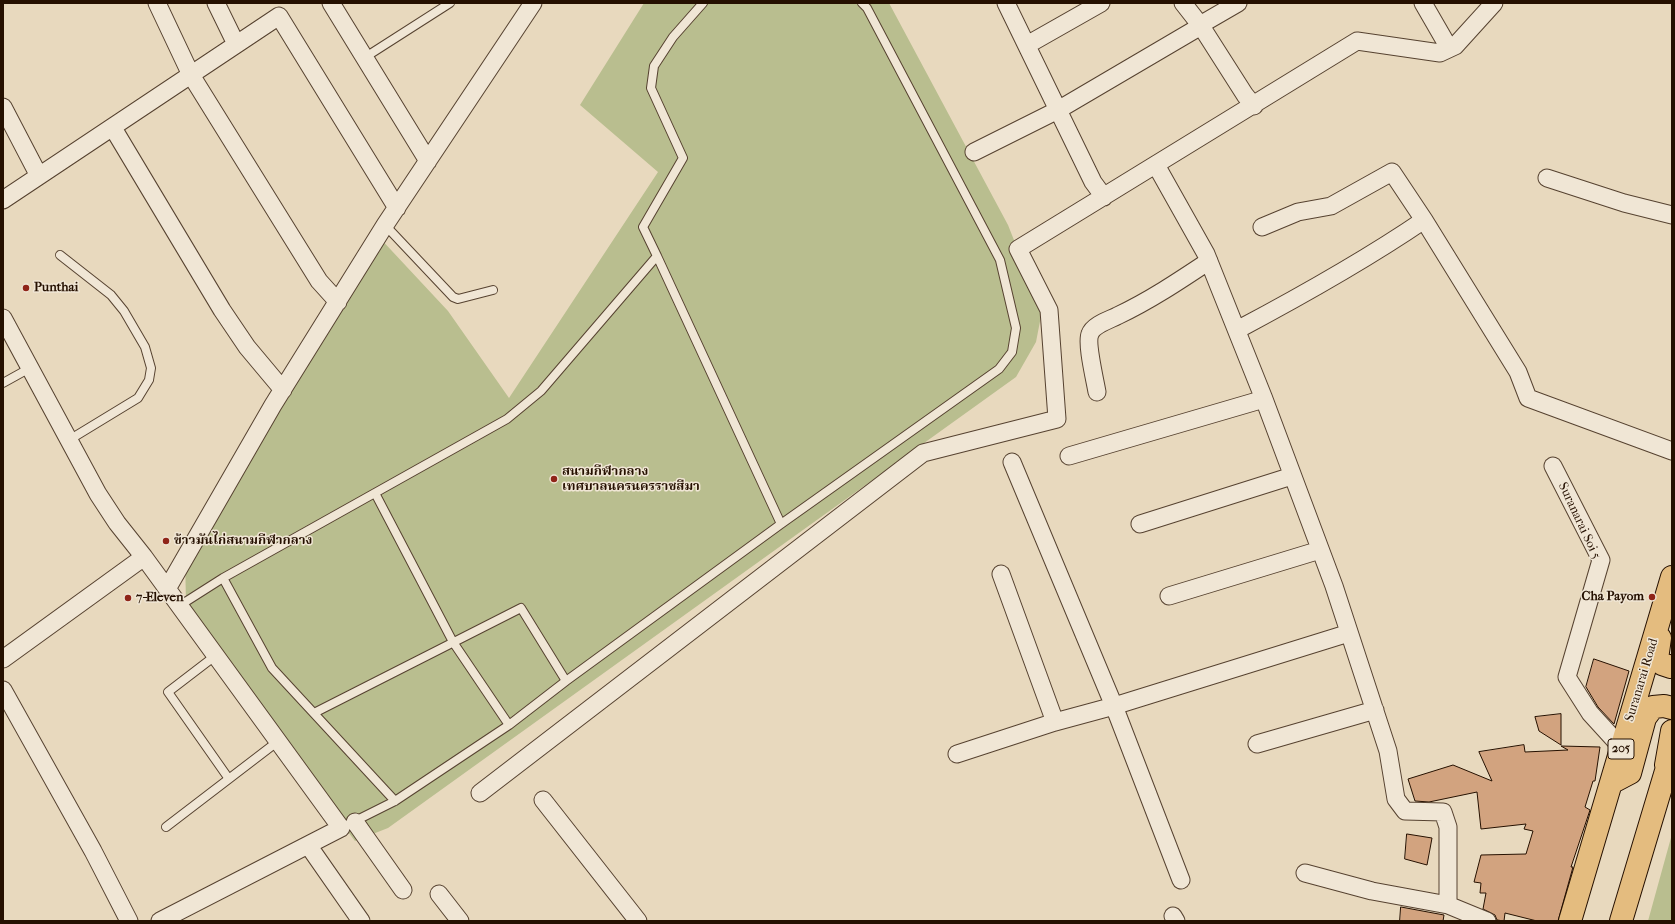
<!DOCTYPE html>
<html>
<head>
<meta charset="utf-8">
<style>
  body { margin:0 }
  #map { position:relative; width:1675px; height:924px; overflow:hidden; background:#e8d9be; font-family:"IM FELL French Canon",serif }
  canvas { display:block }
  .frame { position:absolute; inset:0; border:4px solid #251000; pointer-events:none }
</style>
</head>
<body>
<div id="map">
<canvas width="1675" height="924"></canvas>
<div class="frame"></div>
</div>
<script>
const context = document.querySelector('canvas').getContext('2d');
context.lineJoin = 'round';
function fill(path, color) {
  context.fillStyle = color;
  context.fill(path, 'evenodd');
}
function strokePath(path, color, width, dash) {
  context.strokeStyle = color;
  context.lineWidth = width;
  context.lineCap = dash ? 'butt' : 'round';
  context.setLineDash(dash || []);
  context.stroke(path);
}
function drawText(font, color, halo, rows, align = 'center') {
  context.font = font + ' "IM FELL French Canon","Noto Serif Thai",serif';
  context.lineWidth = 3;
  context.setLineDash([]);
  context.textBaseline = 'middle';
  context.strokeStyle = halo;
  context.fillStyle = color;
  for (const [text, x, y, turn = 0] of rows) {
    context.save();
    context.translate(x, y);
    context.rotate((+turn || 0) * Math.PI / 180);
    context.textAlign = isNaN(turn) ? turn : align;
    if (halo) context.strokeText(text, 0, 0);
    context.fillText(text, 0, 0);
    context.restore();
  }
}
fill(new Path2D(`
  M644,3H889L1008,225L1042,311L1036,342L1016,377L388,828L355,841L248,701L186,602L185,559L378,236L448,311L509,398L658,172L580,105Z
  M1672,834V921H1648Z`), '#b9be8f');
const building = new Path2D(`
  M1594,659L1629,671L1614,724L1598,707L1586,687Z
  M1561,714V745L1539,731L1535,717Z
  M1524,745L1525,752L1568,750L1561,746L1600,747L1595,781H1593L1585,807L1590,810L1571,867H1573L1558,921H1537L1505,913L1504,921L1497,920L1495,915L1483,909L1486,893H1480L1481,883L1474,882L1481,855L1526,854L1533,831L1524,829L1526,824L1481,829L1477,792L1429,802L1415,801L1408,779L1453,765L1492,781L1479,752Z
  M1407,834L1432,838L1427,865L1405,859Z
  M1401,907L1444,915L1443,921H1400Z`);
fill(building, '#d2a37f');
strokePath(building, '#251000', 1);
const lane = new Path2D(`
  M364,58L450,3
  M385,225L453,297L458,299L493,290
  M60,255L111,295L124,311L145,347L151,368L149,380L138,398L69,440
  M657,256L643,227L683,158L651,88L654,66L673,37L703,3
  M3,383L30,368
  M375,493L453,642L509,725
  M179,606L223,578
  M215,656L168,692L229,779
  M314,713L521,608L566,681
  M395,801L272,668L223,578L507,419L541,391L657,256L781,524
  M353,822L395,801L509,725L566,681L781,524L999,369L1012,352L1016,328L1000,260L867,8L862,3
  M166,827L277,742`);
const street = new Path2D(`
  M157,3L191,75L319,281L338,302
  M216,3L236,44
  M331,3L428,161
  M1006,3L1093,182L1104,197
  M1183,3L1201,26L1245,95L1254,106
  M1423,3L1449,48
  M1200,25L1238,3
  M1027,45L1101,3
  M3,107L39,176
  M113,128L222,310L247,347L283,390
  M974,152L1058,110L1201,26
  M1156,165L1206,254L1264,399L1334,586L1388,751L1396,799L1405,811L1443,812L1448,827V905
  M1547,178L1624,203L1672,215
  M3,200L279,16L397,208
  M1262,227L1298,212L1331,206L1392,172L1424,220L1518,372L1528,398L1672,451
  M3,318L98,494L117,523L144,557L341,828L160,921
  M1237,330C1301,296 1364,261 1424,220
  M1097,392C1095,380 1086,343 1090,334C1093,325 1109,320 1117,316C1149,301 1179,281 1209,261
  M1069,456L1264,399
  M1012,462L1114,706L1181,880
  M1553,466L1601,560L1567,677L1590,713L1621,747
  M1140,524L1292,476
  M1001,574L1055,722
  M167,589L273,405L385,225L533,3
  M1169,596L1320,550
  M3,659L144,557
  M3,690L93,851L129,921
  M1257,744L1375,710
  M957,754L1055,722L1114,706L1349,633
  M480,793L923,453L1057,419L1049,310L1018,249L1357,41L1440,53L1455,46L1494,3
  M543,800L638,921
  M355,822L403,890
  M308,845L361,921
  M1305,873L1372,891L1448,905L1487,921
  M439,894L460,921
  M1173,916L1176,921`);
const primary = new Path2D(`
  M1660,638L1657,659L1662,664L1671,667L1672,666
  M1666,765L1672,731
  M1611,783L1630,773L1645,718L1653,707L1664,706L1672,708
  M1570,921L1672,577
  M1621,921L1672,751`);
strokePath(lane, '#564230', 10);
strokePath(street, '#564230', 19);
strokePath(primary, '#251000', 24);
strokePath(lane, '#f0e6d5', 8);
strokePath(street, '#f0e6d5', 17);
strokePath(primary, '#e4bc7f', 22);
for (const [x, y, r, color] of [
  [26,288,4,"#8f2418"],
  [554,479,4,"#8f2418"],
  [166,541,4,"#8f2418"],
  [1652,597,4,"#8f2418"],
  [128,598,4,"#8f2418"]
]) {
  const dot = new Path2D();
  dot.arc(x, y, r, 0, 2 * Math.PI);
  context.fillStyle = color;
  context.fill(dot);
  strokePath(dot, '#f0e6d5', 1.5);
}
for (const [x, y, w] of [
  [1621,749,26]
]) {
  const box = new Path2D();
  box.roundRect(x - w / 2, y - 10, w, 20, 3);
  context.fillStyle = '#f0e6d5';
  context.fill(box);
  strokePath(box, '#251000', 1);
}
drawText('bold 12px', '#251000', null, [
  ["205",1621,749]
]);
drawText('bold 13px', '#251000', '#f0e6d5', [
  ["Punthai",34,288],
  ["สนามกีฬากลาง",562,472],
  ["เทศบาลนครนครราชสีมา",562,487],
  ["ข้าวมันไก่สนามกีฬากลาง",174,541],
  ["Cha Payom",1644,597,"right"],
  ["7-Eleven",136,598]
], 'left');
drawText('13px', '#251000', '#f0e6d5', [
  ["Suranarai Soi 5",1579,521,65],
  ["Suranarai Road",1642,680,-73]
]);
</script>
</body>
</html>
